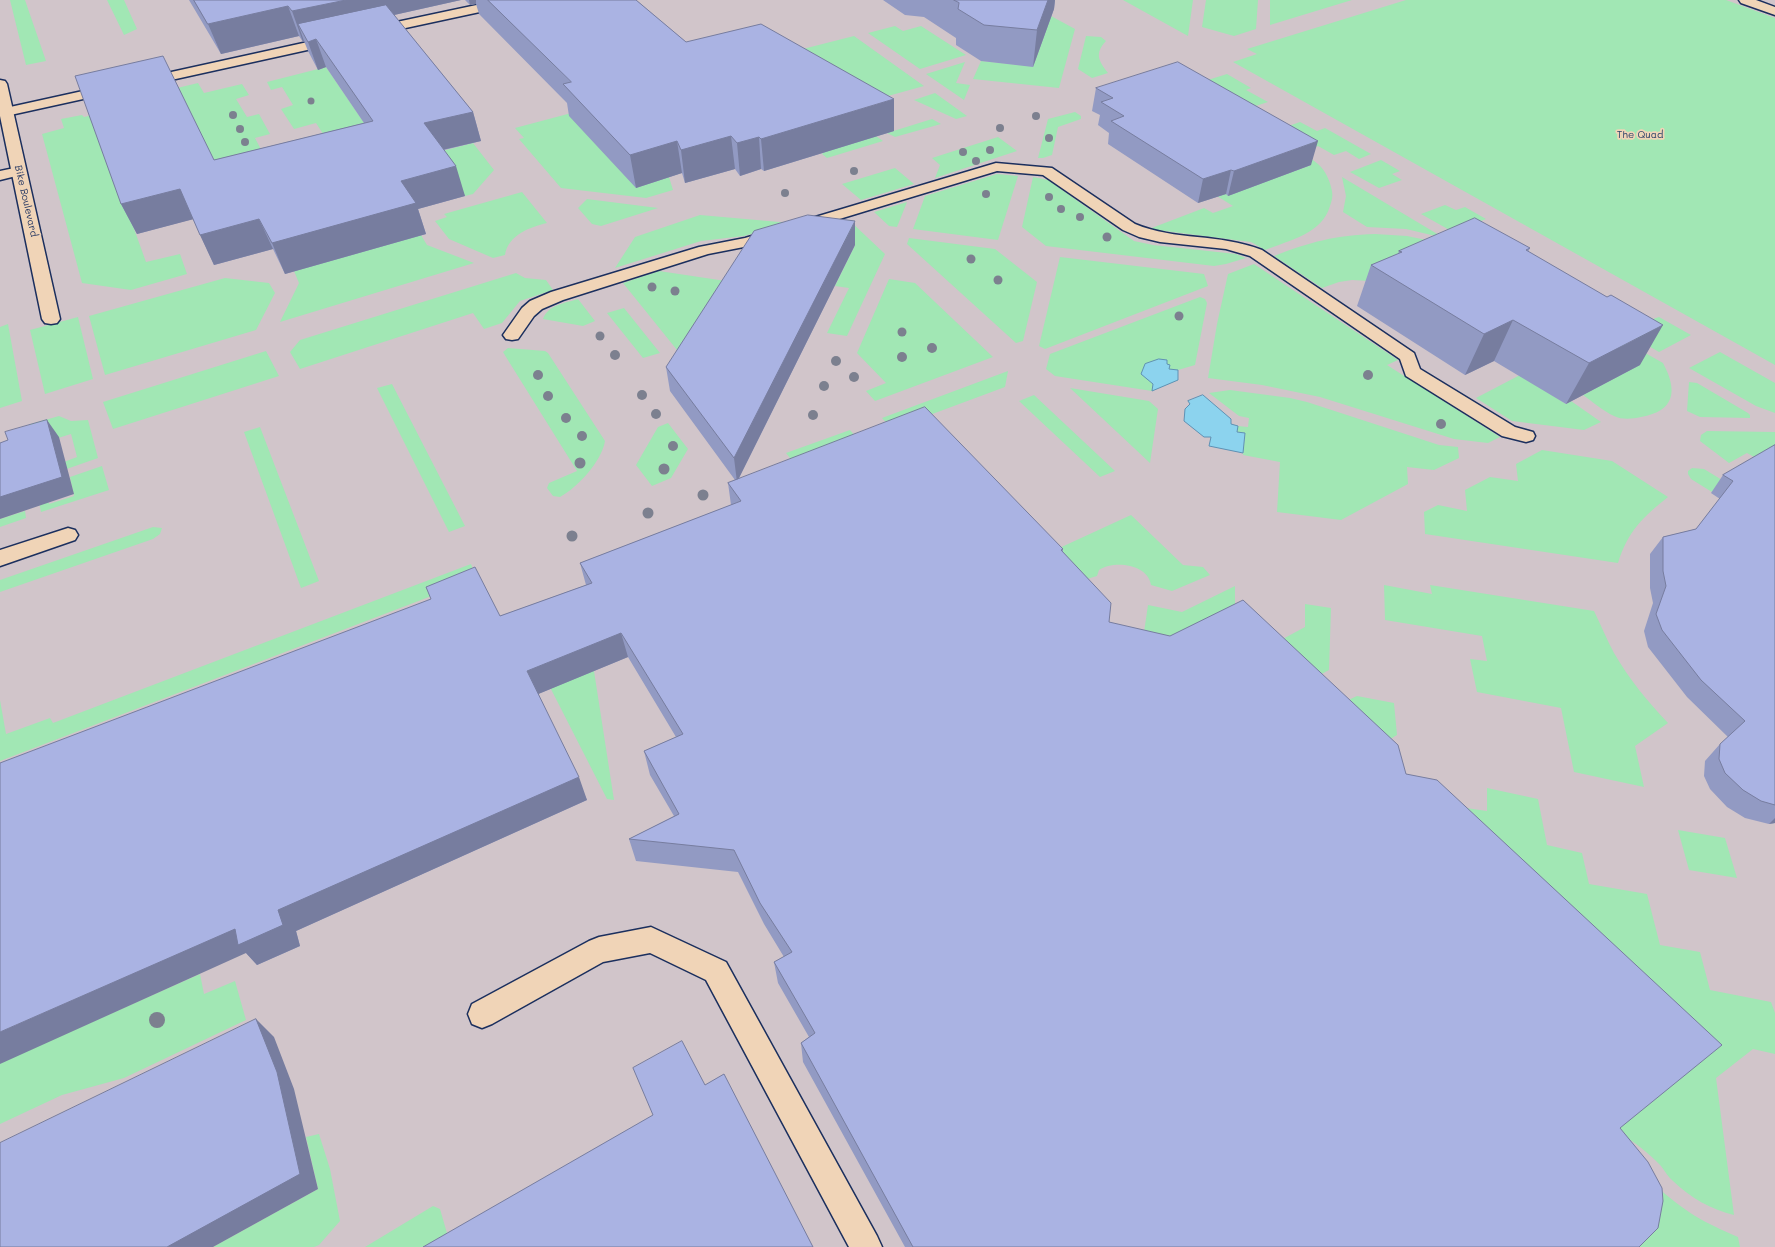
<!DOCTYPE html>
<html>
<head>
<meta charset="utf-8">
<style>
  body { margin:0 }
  canvas { display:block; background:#e2cdc0 }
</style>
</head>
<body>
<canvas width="1775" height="1247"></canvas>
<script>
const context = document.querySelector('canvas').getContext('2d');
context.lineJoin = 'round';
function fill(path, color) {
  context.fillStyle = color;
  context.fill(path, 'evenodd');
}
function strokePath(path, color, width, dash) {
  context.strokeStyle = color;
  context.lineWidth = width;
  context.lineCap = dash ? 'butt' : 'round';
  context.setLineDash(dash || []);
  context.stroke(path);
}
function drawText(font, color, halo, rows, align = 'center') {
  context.font = font + ' Mali,sans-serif';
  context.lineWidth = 3.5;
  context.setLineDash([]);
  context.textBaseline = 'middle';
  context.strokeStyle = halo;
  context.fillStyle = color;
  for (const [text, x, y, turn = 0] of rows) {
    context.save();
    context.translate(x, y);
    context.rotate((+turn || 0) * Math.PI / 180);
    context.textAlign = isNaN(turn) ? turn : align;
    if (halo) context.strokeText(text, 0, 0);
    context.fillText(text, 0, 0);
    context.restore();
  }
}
fill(new Path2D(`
  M0,0H1775V1247H0Z`), '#d1c5ca');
fill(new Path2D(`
  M10,0H25L46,61L26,65Z
  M107,0H124L137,29L124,35Z
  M1123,0H1193L1188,36Z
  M1206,0H1258L1256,29L1234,36L1202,27Z
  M1270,0H1352L1270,25Z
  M1406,0H1726L1775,18V365L1233,62L1257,54L1247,49Z
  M1051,16L1075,29L1059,88L973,79L981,61L1020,65L1035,61Z
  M895,26L903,31L921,26L966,55L920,69L868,33Z
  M854,36L924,86L852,106L791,52Z
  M1086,36L1101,37L1106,41C1094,54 1099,61 1108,73L1092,78L1078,69Z
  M965,62L956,83L970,85L964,100L926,74Z
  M326,67L375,139L329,143L316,123L294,129L281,109L293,105L282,87L271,90L267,82Z
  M1227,74L1251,88L1246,90L1268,102L1243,110L1189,80L1211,79Z
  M198,83L204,93L242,84L249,95L236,99L247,117L259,114L270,134L255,138L266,159L218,171L177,88Z
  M935,93L967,116L956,119L914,100Z
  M609,103L644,185L669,177L673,190L646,198L561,188L519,139L524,138L515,128Z
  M1075,112L1081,116V119L1058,127L1052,155L1043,158H1038L1048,119Z
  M82,115L84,117L93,115L146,262L180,254L187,274L131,290L82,283L42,134L64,128L61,119Z
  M932,119L941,124L895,137L887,133Z
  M1300,122L1317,131L1325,128L1371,154L1359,159L1346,151L1334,155L1318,146L1310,149L1277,130Z
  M876,136L883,141L827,158L822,154L825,151Z
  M998,137L1017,151L935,178L940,165L932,158Z
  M1276,139C1289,147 1307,154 1318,164C1326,171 1330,181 1332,191C1333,196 1332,200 1330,206C1322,234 1290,240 1265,250L1251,242L1149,229L1204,208L1213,213L1233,206L1217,196L1225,193L1228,195L1311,165Z
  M473,143L494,170L473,194L465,196L434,153Z
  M1381,160L1400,171L1392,174L1402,180L1379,188L1350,172Z
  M895,168L914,184L861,200L842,184Z
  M997,174L1018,176L998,240L913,229L925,196Z
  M1033,177L1048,180L1134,241L1153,245L1236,254L1246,258L1226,264L1214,266L1046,246L1022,227Z
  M1342,177L1444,238L1406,229L1367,227L1343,212L1346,196Z
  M522,192L547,223C530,227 508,235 505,255L493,258L449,239L435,221L447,217L444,214Z
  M587,199L658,208L601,226L592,224L578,208Z
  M907,202L897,227L889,226L874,212Z
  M1445,205L1456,210L1465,207L1486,219L1453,232L1421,214Z
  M700,215L791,223L744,236L701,241L615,268L635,237Z
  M849,220L885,254L847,336L827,333L849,288L835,286L855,245L816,230Z
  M1375,234L1407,236L1431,241L1369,281L1352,280L1339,282L1322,288L1274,256C1310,242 1336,235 1375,234Z
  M421,235L427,245L474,263L280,322L299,283L294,271Z
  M909,238L995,249L1037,282L1023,341L1016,343L907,244Z
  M1060,257L1204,274L1208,286L1045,349L1039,346Z
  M1254,264L1398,360L1387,365L1500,437L1488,443L1454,439L1320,397L1262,385L1208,378L1217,324L1228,274Z
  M659,271L739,283L695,353L677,350L623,283Z
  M516,273L525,278L546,280L553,290L520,301L502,323L484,329L473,313L300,369L290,352L300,340Z
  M225,278L269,283L275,293L256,330L105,375L89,316Z
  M889,279L915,283L993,357L875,401L866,391L886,383L857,353Z
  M1200,297L1205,299L1207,303L1195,365L1178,370V380L1152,391L1055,376L1046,369L1050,354Z
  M578,299L595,321L583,326L543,319C548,305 565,303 578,299Z
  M624,308L660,353L643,358L607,313Z
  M1578,315L1663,363C1678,391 1675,411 1641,417C1632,419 1622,420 1614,416C1603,411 1593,402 1583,395L1639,365Z
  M1596,316L1650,320L1659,317L1691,335L1659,352Z
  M78,317L93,379L45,394L30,330Z
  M8,324L22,401L0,408V327Z
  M508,348L545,351L548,353L605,441C602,461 577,488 560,497L553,496L547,488L549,483L577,471L506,357L503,352Z
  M266,351L279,376L113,429L103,402Z
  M1720,352L1775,383V413L1756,406L1689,368Z
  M1008,371L1005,387L892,429L882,418Z
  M1520,375L1566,404L1571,401L1601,422L1584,430L1512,421L1476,398Z
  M1689,382L1697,383L1748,413L1750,415V418L1700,417L1687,411Z
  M392,384L465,526L449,532L377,388Z
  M1070,388L1149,401L1158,409L1150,463Z
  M1230,390L1290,398L1307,402L1439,445L1458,447L1459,458L1434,470L1407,467L1408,484L1341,520L1277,512L1280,462L1243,455L1245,433L1237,432L1238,426L1248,427L1249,418L1239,416L1209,393Z
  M1034,395L1115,471L1100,477L1019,401Z
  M59,416L71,421L88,420L98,458L58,472L56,465L77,457L71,434L0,456V447L23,433L31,424Z
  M668,423L688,449L671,478L652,486L636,465L658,427Z
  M260,427L319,581L301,588L244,432Z
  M850,430L866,449L802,473L786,453Z
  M1707,431L1775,432V455L1763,462L1747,453L1729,463L1700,441L1701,435Z
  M1542,450L1612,461L1668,497C1643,517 1628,531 1618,563L1425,534L1424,512L1438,505L1467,511L1465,490L1490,477L1518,481L1516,464Z
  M102,466L109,490L41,512L39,502L48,499L49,504L74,496L70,477Z
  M1692,468L1704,469L1727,483L1712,492L1691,479L1688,474V471Z
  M25,511L26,518L0,527V519Z
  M1131,515L1183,565L1203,567L1210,575L1172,591L1151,585C1148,564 1114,560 1099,570L1097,576L1087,579L1042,556Z
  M153,527L162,528L160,534L153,539L0,592V580Z
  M471,564L476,579L0,761V700L6,734L50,718L53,723Z
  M1384,585L1432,594L1430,585L1594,611C1601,625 1607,640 1614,653C1629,679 1648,702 1668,723L1635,746L1644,787L1574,772L1561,708L1477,692L1470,659L1487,661L1482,636L1385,620Z
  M1235,586V625L1164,660L1143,639L1148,605L1182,612Z
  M1305,604L1331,608L1329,670L1318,676L1279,641L1305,627Z
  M529,646L594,671L614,800L607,799Z
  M1357,696L1394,703L1397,735L1387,741L1346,701Z
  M1487,788L1538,799L1547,845L1582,853L1589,884L1647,894L1660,945L1700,952L1710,990L1771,1002L1775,1013V1054L1753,1049L1716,1078L1734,1215C1712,1210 1689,1197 1673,1181C1668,1177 1665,1171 1661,1166C1649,1153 1633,1141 1618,1132L1459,807L1487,811Z
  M1678,830L1725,838L1737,878L1689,870Z
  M200,974L204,994L235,981L246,1020L124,1078L62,1095L0,1124V1063Z
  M319,1134L330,1169L340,1221L319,1245L314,1247H213L318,1189L306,1137Z
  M1656,1186C1685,1212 1703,1222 1738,1237L1740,1247H1628Z
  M433,1206L440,1209L451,1247H365Z`), '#a1e7b4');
const water = new Path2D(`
  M1159,359L1167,360V364L1170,365L1169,369L1178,370V380L1152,391L1153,384L1141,374L1145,364Z
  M1203,395L1231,419V424L1238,426L1237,432L1245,433L1243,453L1209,446L1211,437H1204L1184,421L1185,409L1190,404L1188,401Z`);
fill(water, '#8cd3ee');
strokePath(water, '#5f91b4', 1);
const lane = new Path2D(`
  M500,0H523L521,3L517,4L373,35L369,34L367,31L369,28L373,27Z
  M335,36L339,37L341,40L339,43L144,86L139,85L137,82L139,79L144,78Z
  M110,85L115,86L117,89L115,92L6,116L0,113L1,109Z
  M996,163L1052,168L1135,224C1176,241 1218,233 1262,250L1414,353L1420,369L1515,427L1533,432L1535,436L1533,440L1526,442L1502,436L1406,376L1400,359L1250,256L1226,249L1160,242L1139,237L1123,230L1043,175L997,171L754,245L708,254L563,300L542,309L534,316L518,339L512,340L506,339L503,335L522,308L530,301L551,292L699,247L745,238Z
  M19,167L24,168L26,171L24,174L0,180V171Z
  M68,528L75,530L78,535L75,540L0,566V550Z
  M651,927L726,962L877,1236L882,1247H849L706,980L650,953L603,962L492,1024L482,1028L472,1024L468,1014L472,1004L589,941L599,937Z`);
const street = new Path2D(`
  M1739,0H1756L1775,7V15L1741,3Z
  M0,80L5,81L7,84L60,319L57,323L51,324L45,323L42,319L0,116Z`);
strokePath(lane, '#1b2f5e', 3);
strokePath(street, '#1b2f5e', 3);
fill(lane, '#f0d4b7');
fill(street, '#f0d4b7');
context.fillStyle = '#7c808f';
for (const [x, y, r] of [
  [311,101,3.5],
  [233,115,4],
  [1036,116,4],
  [1000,128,4],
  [240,129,4],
  [1049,138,4],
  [245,142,4],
  [990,150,4],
  [963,152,4],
  [976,161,4],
  [854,171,4],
  [785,193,4],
  [986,194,4],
  [1049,197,4],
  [1061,209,4],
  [1080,217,4],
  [1107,237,4.5],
  [971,259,4.5],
  [998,280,4.5],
  [652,287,4.5],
  [675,291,4.5],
  [1179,316,4.5],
  [902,332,4.5],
  [600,336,4.5],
  [932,348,5],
  [615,355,5],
  [902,357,5],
  [836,361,5],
  [538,375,5],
  [1368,375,5],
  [854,377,5],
  [824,386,5],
  [642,395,5],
  [548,396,5],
  [656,414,5],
  [813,415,5],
  [566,418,5],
  [1441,424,5],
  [582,436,5],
  [673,446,5],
  [580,463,5.5],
  [664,469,5.5],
  [703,495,5.5],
  [648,513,5.5],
  [572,536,5.5],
  [157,1020,8]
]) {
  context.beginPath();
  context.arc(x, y, r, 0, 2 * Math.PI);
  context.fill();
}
fill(new Path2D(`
  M189,0H461L394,15L473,112L481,141L444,150L465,196L418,209L426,234L285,274L273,249L214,265L193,219L137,234L121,204L214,160L364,123L326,67L318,70L308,51L304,41L303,42L299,36L221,54Z
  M465,0H636L686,42L894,131L764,171L761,169L740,176L735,169L685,183L682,173L636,188L569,116L567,103L479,14L476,4L470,5Z
  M883,0H1055L1054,9L1033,67L981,61L956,45V38L924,17L905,15Z
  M1096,88L1311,165L1228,196L1226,194L1198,203L1108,144L1109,133L1098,125L1100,115L1092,111Z
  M855,245L739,478L1063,549V552L1109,622L1406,774L1620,1128L1639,1247H905L803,1062L801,1043L809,1037L778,983L774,962L784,957L764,924L738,872L636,861L629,839L674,816L650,775L644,751L676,737L628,657L538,694L587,800L296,931L300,946L257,965L246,953L500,616L586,585L580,563L731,505L728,483L735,480L670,391L666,367Z
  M1530,248L1528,252L1640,365L1566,404L1494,361L1465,375L1357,306L1371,265L1398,254L1399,251Z
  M1775,445V823L1769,824L1745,818L1727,807L1710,789L1704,776L1705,761L1720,744L1728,737L1687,697L1648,647L1644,631L1653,603L1650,588V554L1663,537L1696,529L1720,499L1711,493L1723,475Z`), '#929ac3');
fill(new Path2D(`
  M346,0H461L385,17L298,24L304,41L303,42L292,11Z
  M469,0H476V4L470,5Z
  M1048,0H1055L1054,9L1033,67L1037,30Z
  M288,6L299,36L221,54L208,24Z
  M316,39L326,67L318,70L308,42Z
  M894,99V131L764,171L761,139Z
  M473,112L481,141L433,152L424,123Z
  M731,136L735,169L685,183L681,150Z
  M759,137L761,169L740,176L737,143Z
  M677,141L682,173L636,188L630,155Z
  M1318,141L1311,165L1228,196L1234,171Z
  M456,166L465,196L418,209L426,234L285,274L272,243L401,181Z
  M1231,170L1226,194L1198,203L1203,179Z
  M180,189L194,219L137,234L121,204Z
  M259,219L273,249L214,265L200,235Z
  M855,221V245L737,482L734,458Z
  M1513,320L1494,361L1465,375L1484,334Z
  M1663,325L1640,365L1566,404L1589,363Z
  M47,420L59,437L74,494L0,519V497Z
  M621,633L628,657L536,695L527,671Z
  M579,777L587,800L296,931L300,946L257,965L246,953L0,1064V1032Z
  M1775,818V823L1769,824Z
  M256,1019L274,1037L294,1089L318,1189L213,1247H167Z`), '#777d9f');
const building = new Path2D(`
  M194,0H346L292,11L288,6L208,24Z
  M488,0H636L686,42L761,24L894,99L761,139L759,137L737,143L731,136L681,150L677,141L630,155L563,84L571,82Z
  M954,0H1048L1037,30L984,25L958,9L959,3Z
  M386,5L473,112L424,123L456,166L401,181L416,203L272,243L259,219L200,235L180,189L121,204L75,76L163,56L214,160L373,121L316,39L308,42L298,24Z
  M1178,62L1318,141L1234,171L1231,170L1203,179L1111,121L1124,116L1101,102L1113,98L1096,88Z
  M808,215L855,221L734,458L666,367L754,231Z
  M1475,218L1530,248L1526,250L1607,297L1611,295L1663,325L1589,363L1513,320L1484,334L1371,265L1402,252L1399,251Z
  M925,407L1063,549L1061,550L1111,603L1109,622L1170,636L1243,600L1398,745L1406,774L1437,780L1722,1045L1620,1128L1648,1162L1662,1188L1663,1201L1658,1228L1639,1247H913L801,1043L815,1033L774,962L792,952L760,903L734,850L629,839L679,814L644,751L683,734L621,633L527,671L579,777L278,910L283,925L238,945L235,929L0,1032V763L431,599L426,587L475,567L500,616L592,583L580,563L741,501L728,483Z
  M47,420L62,477L0,497V443L8,440L5,432Z
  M1775,445V805L1761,801L1743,790L1725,773L1719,759L1720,744L1745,721L1701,680L1662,630L1656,614L1666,586L1663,571V537L1696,529L1733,481L1723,475Z
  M256,1019L277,1072L300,1174L167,1247H0V1143Z
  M682,1041L705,1085L724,1074L813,1247H423L653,1115L633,1068Z`);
fill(building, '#aab3e3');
strokePath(building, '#777d9f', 1);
drawText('10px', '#284167', '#f0d4b7', [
  ["The Quad",1640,135]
]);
drawText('10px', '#1b2f5e', '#f0d4b7', [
  ["Bike Boulevard",26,201,77]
]);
</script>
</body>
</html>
